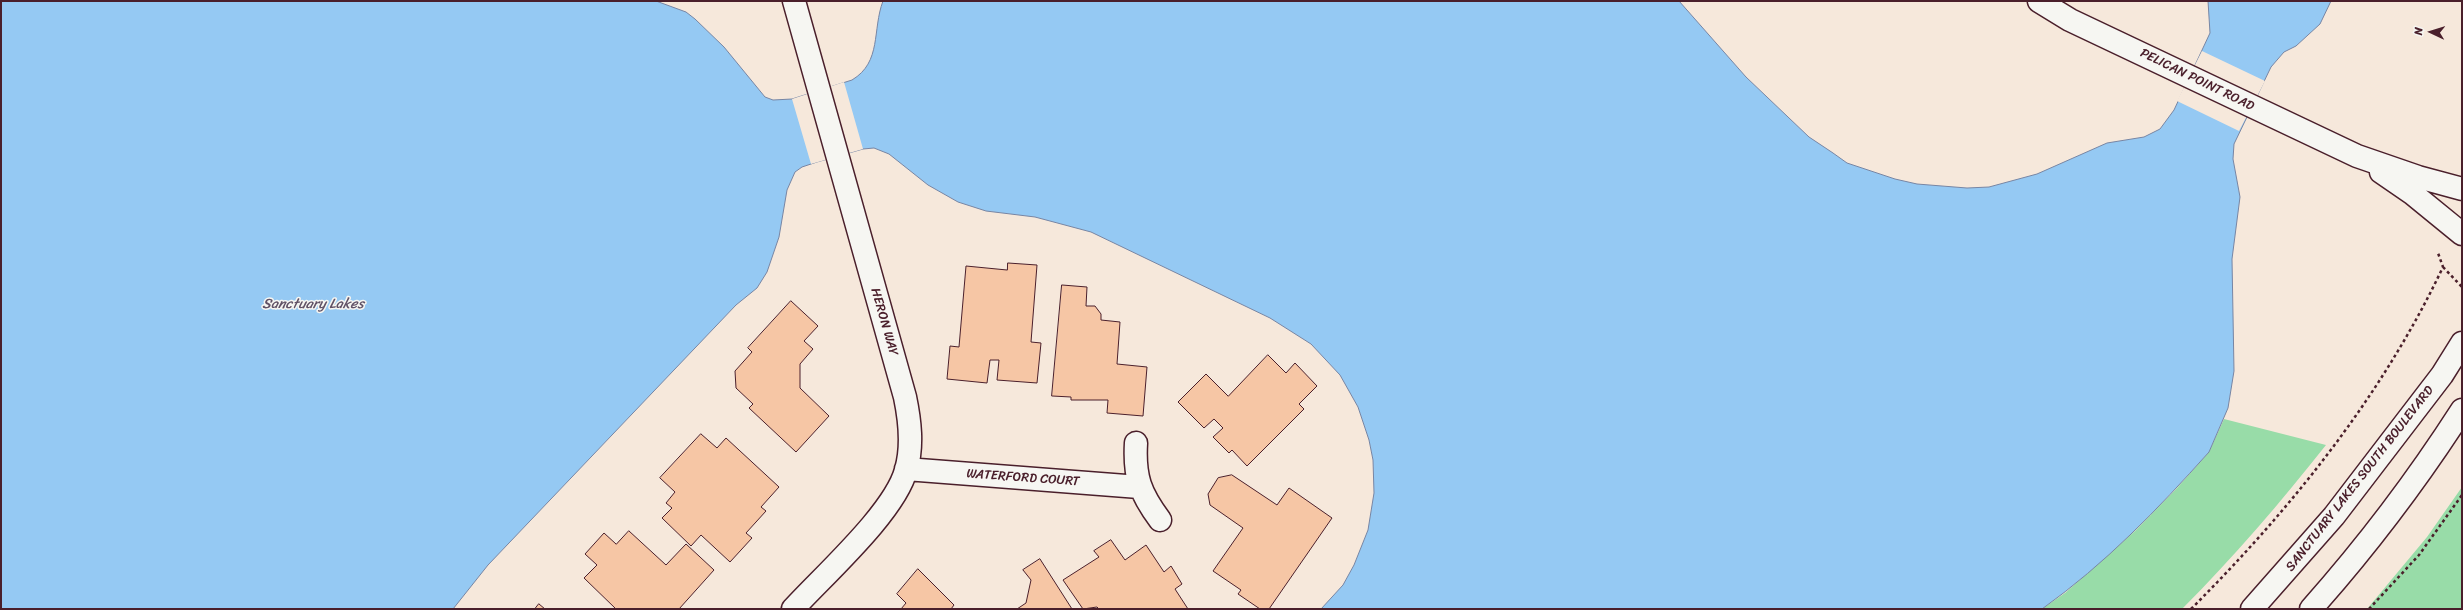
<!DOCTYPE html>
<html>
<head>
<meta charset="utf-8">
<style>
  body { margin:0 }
  #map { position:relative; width:2463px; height:610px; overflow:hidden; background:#f6e8db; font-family:Sriracha,sans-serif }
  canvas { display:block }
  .frame { position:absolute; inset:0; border:2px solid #4a1f2b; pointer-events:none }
  .north { position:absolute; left:2411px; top:12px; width:40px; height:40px; -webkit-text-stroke:3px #f6f6f2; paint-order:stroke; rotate:274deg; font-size:11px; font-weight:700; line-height:16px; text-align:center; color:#4a1f2b }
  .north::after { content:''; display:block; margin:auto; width:14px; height:18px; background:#4a1f2b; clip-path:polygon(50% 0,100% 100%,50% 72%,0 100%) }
</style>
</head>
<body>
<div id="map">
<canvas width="2463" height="610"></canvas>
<div class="frame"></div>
<div class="north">N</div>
</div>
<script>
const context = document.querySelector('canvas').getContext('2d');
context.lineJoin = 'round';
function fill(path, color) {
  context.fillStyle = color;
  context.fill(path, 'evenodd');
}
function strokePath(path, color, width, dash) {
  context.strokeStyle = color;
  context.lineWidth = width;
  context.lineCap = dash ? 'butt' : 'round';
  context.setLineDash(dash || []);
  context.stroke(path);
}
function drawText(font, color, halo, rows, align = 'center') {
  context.font = font + ' Sriracha,sans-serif';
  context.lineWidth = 3;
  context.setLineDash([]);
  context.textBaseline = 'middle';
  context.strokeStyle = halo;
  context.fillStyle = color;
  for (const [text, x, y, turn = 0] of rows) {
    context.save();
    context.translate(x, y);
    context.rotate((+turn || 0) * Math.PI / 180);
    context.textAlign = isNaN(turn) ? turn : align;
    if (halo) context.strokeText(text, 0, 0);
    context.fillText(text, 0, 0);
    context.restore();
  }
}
fill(new Path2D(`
  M2224,419L2326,445C2280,503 2234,557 2182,609H2042L2065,593L2135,531L2177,488L2209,452Z
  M2462,487V609H2367L2427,537Z`), '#98dca8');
const water = new Path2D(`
  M1,1H656L686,12L695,19L724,47L765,97L773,100L792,99L852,80C882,62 872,30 883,1H1679L1746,77L1809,137L1833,153L1847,163L1895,179L1917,184L1967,188L1989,187L2037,174L2107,143L2144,137L2160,129L2174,110L2210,33L2208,1H2331L2320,24L2296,46L2284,52L2271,67L2234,144L2233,159L2240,197L2232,259L2234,371L2228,408L2209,452C2158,509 2105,564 2042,609H1321L1343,585L1354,565L1368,530L1374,493L1373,460L1369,440L1358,407L1340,375L1311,344L1270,318L1091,232L1035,217L986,211L958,202L928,185L889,154L874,148L863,149L817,162L802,167L795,172L787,190L779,237L767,272L757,288L736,305L488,565L453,609H1Z`);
fill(water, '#95c9f3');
strokePath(water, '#7785a3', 1);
fill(new Path2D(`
  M2202,51L2265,81L2239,131L2177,101Z
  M844,82L863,149L811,164L792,99Z`), '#f6e8db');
const building = new Path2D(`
  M1008,263L1037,265L1031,342L1041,343L1037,383L997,380L999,360H990L987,383L947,379L950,346L959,347L966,266L1007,270Z
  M1062,285L1087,287L1086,306H1095L1101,314V320L1120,322L1117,364L1147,367L1143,416L1107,413L1108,400H1071V397L1052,396Z
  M791,301L818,326L804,341L813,349L800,364V388L829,416L796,452L749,408L753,404L736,388L735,371L752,352L748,348Z
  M1268,355L1286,373L1295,363L1317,386L1299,404L1304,409L1247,466L1232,450L1229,453L1213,437L1223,428L1214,419L1204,428L1178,402L1206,374L1228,396Z
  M701,434L717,448L726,438L779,487L761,507L766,511L746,533L752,538L730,562L701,535L691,546L662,518L672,508L666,503L675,492L660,478Z
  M1232,475L1277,505L1289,488L1332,518L1269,609H1260L1238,594L1241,590L1213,571L1243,528L1210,505L1208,494L1218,478Z
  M629,531L666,565L686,544L714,570L679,609H616L584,578L597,565L585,554L604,533L616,544Z
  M1111,540L1125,560L1146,545L1164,572L1171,566L1182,584L1175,589L1188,609H1099L1097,607L1083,609L1063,580L1099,557L1094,551Z
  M1040,559L1072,609H1017L1026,603L1031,580L1023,570Z
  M918,569L954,605L951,609H901L906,603L897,594Z
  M539,604L545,609H535Z`);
fill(building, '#f6c6a5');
strokePath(building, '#4a1f2b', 1);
const street = new Path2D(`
  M2039,1L2070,20L2357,156L2418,177L2462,189
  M2381,172L2413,194L2462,234
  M1136,443C1134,477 1140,493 1160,520
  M906,469L1139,487
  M793,609C824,575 895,512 906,470C913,446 910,421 905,397L794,1`);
const secondary = new Path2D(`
  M2252,609L2334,516L2442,375L2462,343
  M2311,609C2367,546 2417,480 2462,410`);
strokePath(street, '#4a1f2b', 25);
strokePath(secondary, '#4a1f2b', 25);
strokePath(new Path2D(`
  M2443,267L2462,287
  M2191,609C2291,509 2382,396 2443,267L2438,253
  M2369,609L2419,555L2462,495`), '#4a1f2b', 2.5, [3, 3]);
strokePath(street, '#f6f6f2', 22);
strokePath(secondary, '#f6f6f2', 22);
drawText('13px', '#4a1f2b', '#f6f6f2', [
  ["PELICAN POINT ROAD",2197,80,26],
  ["HERON WAY",884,322,74],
  ["WATERFORD COURT",1023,478,4],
  ["SANCTUARY LAKES SOUTH BOULEVARD",2360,479,-52]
]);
drawText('italic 14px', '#605267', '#f6f6f2', [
  ["Sanctuary Lakes",313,304]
]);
</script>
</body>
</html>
